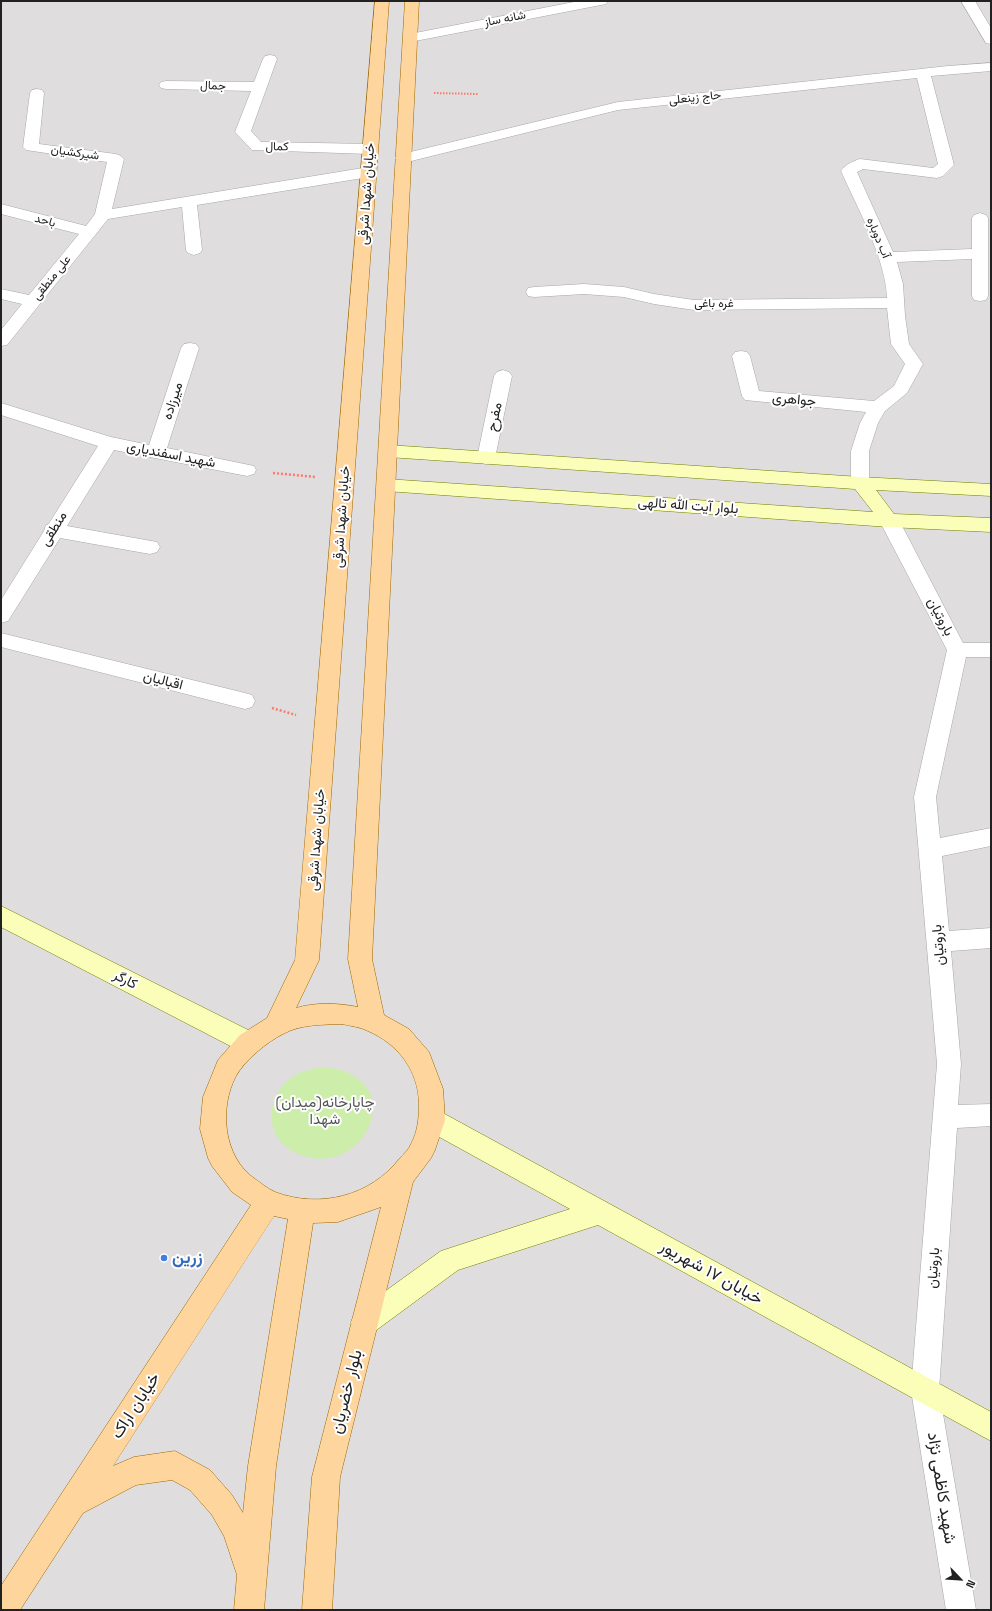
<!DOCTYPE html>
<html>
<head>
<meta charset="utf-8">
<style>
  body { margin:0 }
  #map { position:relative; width:992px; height:1611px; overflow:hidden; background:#f2eee7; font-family:"Space Grotesk",sans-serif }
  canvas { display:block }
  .frame { position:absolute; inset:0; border:2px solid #212121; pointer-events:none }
  .north { position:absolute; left:940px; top:1559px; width:40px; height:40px; -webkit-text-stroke:3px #fff; paint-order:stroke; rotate:115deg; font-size:11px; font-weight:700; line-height:16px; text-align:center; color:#212121 }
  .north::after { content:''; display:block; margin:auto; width:14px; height:18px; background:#212121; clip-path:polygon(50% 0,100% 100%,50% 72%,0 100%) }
</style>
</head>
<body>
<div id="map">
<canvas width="992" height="1611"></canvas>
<div class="frame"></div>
<div class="north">N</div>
</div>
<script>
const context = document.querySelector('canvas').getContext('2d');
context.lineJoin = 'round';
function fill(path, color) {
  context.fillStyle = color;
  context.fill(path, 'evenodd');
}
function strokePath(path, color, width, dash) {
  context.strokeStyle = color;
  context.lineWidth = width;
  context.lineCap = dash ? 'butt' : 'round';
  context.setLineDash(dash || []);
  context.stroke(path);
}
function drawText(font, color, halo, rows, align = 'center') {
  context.font = font + ' "Space Grotesk",Vazirmatn,sans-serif';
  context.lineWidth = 4;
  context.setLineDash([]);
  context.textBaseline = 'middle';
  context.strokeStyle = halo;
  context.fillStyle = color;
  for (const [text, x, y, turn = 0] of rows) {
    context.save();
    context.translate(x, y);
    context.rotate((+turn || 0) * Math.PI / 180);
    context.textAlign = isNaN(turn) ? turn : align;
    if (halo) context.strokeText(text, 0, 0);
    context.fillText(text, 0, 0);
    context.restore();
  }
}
fill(new Path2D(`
  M1,1H991V1610H1Z`), '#dfdddd');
fill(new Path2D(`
  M322,1067C409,1073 371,1173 307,1157C297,1154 288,1150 281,1142C265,1121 270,1094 291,1078C300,1071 311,1069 322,1067Z`), '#cea');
const street = new Path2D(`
  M579,1H608L606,4L601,5L410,42L405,41L403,38L405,35L410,34Z
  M961,1H975L991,28V44L986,43Z
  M270,55L275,56L277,59L251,131L261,142L370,144L375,146L378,149L375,152L370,154L252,150L235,132L251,91L166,89L161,88L159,85L161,82L166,81L254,82L263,59L265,56Z
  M991,63V71L931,76L954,165L943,176L937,178L863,169L857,172L893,252L972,249V218L974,215L980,213L986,215L988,218V296L986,300L980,301L974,300L972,296V259L897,262L903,284L905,316L909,344L923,364L907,393L885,411L878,423L869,451V483L867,487L860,489L853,487L851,483V451L860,423L866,412L745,400L742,396L732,356L735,352L741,351L747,352L750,356L759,391L874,401L894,386L905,364L891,344L887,308L694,310L654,304L624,297L584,294L534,297L528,296L526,292L528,288L534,287L584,284L624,287L654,294L694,300L887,298C886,259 857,207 841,171C845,165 853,161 860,159L933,168L938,164L917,78L618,110L403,163L398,161L395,158L398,155L618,102L948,66Z
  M37,89L42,90L44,93L39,144L116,154L121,156L124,159L112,209L369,167L375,169L377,172L375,175L369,177L197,205L202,250L200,253L194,255L188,253L186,250L182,207L108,219L7,345L1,346V330L22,304L1,299V289L29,295L79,234L1,214V204L86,226L95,214L107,162L26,150L23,147L30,93L32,90Z
  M190,343L196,344L199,348L167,448L254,466L256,470L254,474L247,476L114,450L67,526L157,542L160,547L157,552L150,554L60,538L8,621L1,623V600L44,531L46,525H48L98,446L1,415V403L111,437L149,445L181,348L184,344Z
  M503,370L509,372L512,376L495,458L493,462L486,464L479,462L477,458L494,376L497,372Z
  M889,513L896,515L899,520L963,643H991V657H966L936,797L940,838L991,828V846L942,856L949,931L991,928V948L951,951L961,1064L958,1105L991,1104V1126L957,1128L939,1390L976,1610H946L911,1390L937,1064L914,797L947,650L879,520L882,515Z
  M1,633L245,693L252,695L255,701L252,707L245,709L1,647Z`);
const secondary = new Path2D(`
  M388,445L860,477L991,484V496L876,490L894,514L991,518V532L889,527L386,491L379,489L377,485L379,481L386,479L873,512L855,489L388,457L381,455L379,451L381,447Z
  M1,906L258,1035L261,1043L258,1051L249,1054L240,1051L1,927Z
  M432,1109L441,1112L991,1412V1441L598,1225L458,1270L375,1331L365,1335L355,1331L351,1322L355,1313L441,1251L570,1209L423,1128L419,1120L423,1112Z`);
const primary = new Path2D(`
  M375,1H389L319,960L296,1008C316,1002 338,1003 358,1007L348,959L405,1H419L372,959L384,1015L409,1029L429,1052L443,1089L445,1120L435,1150L431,1158L413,1182L340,1477L332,1610H302L312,1477L381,1207L338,1222L313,1223L276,1466L264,1610H234L237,1575L224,1536L212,1515L190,1490L172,1480L136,1485L83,1513L20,1610H1V1586L251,1205L232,1192L212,1166L208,1158L200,1129L203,1097L218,1060L240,1035L267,1018L295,960ZM342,1024C350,1026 361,1027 368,1031C398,1044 418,1070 419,1103C419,1117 418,1131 411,1144C409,1149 404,1154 400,1158C371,1196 320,1209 275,1192C268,1189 261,1183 255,1179C223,1157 219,1108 236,1076C245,1060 267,1042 283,1034C301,1024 322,1025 342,1024ZM274,1216L288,1219L248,1466L243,1513L232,1495L210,1470L175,1451L134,1457L113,1466Z`);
strokePath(street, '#a8a8a8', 1);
strokePath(secondary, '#727f00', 1);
strokePath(primary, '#9d6800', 1);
strokePath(new Path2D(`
  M434,93L478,94`), '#ff796a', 2, [1.5, 1.5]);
strokePath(new Path2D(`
  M273,473L316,477
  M272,708L296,715`), '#ff796a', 2.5, [2, 2]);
fill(street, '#fff');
fill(secondary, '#fbfeb8');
fill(primary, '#ffd59e');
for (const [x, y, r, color] of [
  [164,1258,4,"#3f7fe0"]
]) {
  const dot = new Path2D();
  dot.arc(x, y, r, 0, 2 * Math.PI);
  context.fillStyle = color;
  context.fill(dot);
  strokePath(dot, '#fff', 1.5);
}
drawText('12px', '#212121', '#fff', [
  ["شانه ساز",505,19,-11],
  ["جمال",213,86,2],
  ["حاج زینعلی",695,98,-6],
  ["کمال",277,147,1],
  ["شیرکشیان",75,153,8],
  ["باحد",45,221,15],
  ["آب دوباره",878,238,67],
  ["علی منطقی",52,278,-51],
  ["غره باغی",714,304]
]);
drawText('14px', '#212121', '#fff', [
  ["خیابان شهدا شرقی",367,194,-86],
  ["جواهری",794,400,5],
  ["میرزاده",173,401,-72],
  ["مفرح",495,417,-78],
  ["شهید اسفندیاری",171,455,11],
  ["بلوار آیت الله تالهی",688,506,4],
  ["خیابان شهدا شرقی",342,517,-86],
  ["منطقی",54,529,-58],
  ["باروتیان",940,617,62],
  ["اقبالیان",163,681,14],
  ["خیابان شهدا شرقی",317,840,-86],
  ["باروتیان",939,945,-95],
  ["کارگر",125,980,27],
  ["باروتیان",934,1268,-86]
]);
drawText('15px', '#545454', '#fff', [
  ["(چاپارخانه(میدان",325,1103],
  ["شهدا",325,1120]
]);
drawText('bold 17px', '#366cbe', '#fff', [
  ["زرین",172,1258]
], 'left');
drawText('17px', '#212121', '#fff', [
  ["خیابان ۱۷ شهریور",711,1273,29],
  ["بلوار خضریان",347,1392,-76],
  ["خیابان اراک",136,1406,-57],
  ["شهید کاظمی نژاد",941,1488,81]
]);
</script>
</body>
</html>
